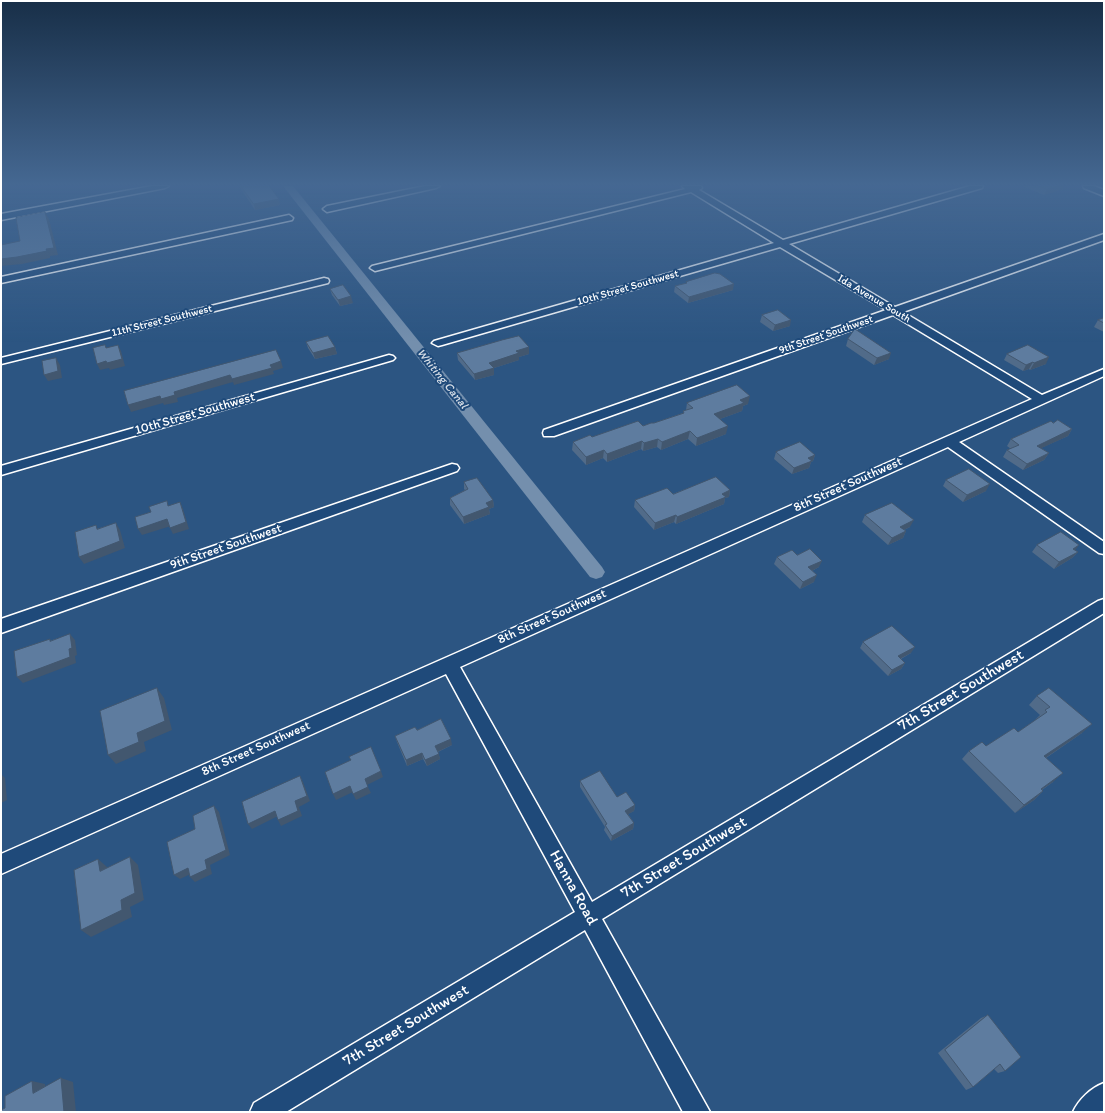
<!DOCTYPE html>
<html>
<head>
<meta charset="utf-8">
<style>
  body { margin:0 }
  #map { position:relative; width:1105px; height:1113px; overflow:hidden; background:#2c5582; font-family:Itim,sans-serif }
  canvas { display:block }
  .frame { position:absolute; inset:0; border:2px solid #fff; pointer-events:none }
</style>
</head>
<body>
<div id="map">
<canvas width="1105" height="1113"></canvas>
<div class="frame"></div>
</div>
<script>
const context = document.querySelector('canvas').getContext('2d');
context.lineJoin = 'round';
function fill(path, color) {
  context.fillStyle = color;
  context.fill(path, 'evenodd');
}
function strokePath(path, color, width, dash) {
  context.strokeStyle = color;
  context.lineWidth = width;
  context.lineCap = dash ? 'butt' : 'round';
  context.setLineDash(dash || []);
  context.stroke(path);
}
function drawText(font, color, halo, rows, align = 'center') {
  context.font = font + ' Itim,sans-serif';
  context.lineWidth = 4;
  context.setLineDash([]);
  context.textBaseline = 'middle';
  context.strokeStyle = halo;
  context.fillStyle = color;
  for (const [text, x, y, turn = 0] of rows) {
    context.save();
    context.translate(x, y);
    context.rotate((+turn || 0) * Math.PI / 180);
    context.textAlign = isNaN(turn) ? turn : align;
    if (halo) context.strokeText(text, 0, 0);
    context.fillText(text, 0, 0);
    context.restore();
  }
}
fill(new Path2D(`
  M283,186H293L602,567L605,572L602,577L596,579L590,577Z`), '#748fad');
const street = new Path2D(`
  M152,186H169L165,188L1,220V214Z
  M425,186H440L436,188L327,212L323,209L327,206Z
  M682,186H701L702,188L699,190L783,240L970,186H983L982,188L789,244L895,307L1104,234V240L903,312L1042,395L1104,369V376L959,442L1104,542V554L1099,553L948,447L460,667L592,902L1098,601L1104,599V613L602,919L710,1112H683L585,930L286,1112H250L254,1103L575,912L446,674L1,874V854L1032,399L893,315L554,436H544L543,433L544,430L886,310L780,247L442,345L438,346L432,343L434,341L774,243L691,192L375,271L370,268L372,266L685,189Z
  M1083,186H1094L1104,190V196L1084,188Z
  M289,215L293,218L292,220L1,283V277Z
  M324,278L328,279L329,281L328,283L1,364V358Z
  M389,355L393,356L395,358L393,360L1,475V466Z
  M452,464L457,465L459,468L457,471L1,633V619Z
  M1104,1083V1112H1073C1079,1099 1091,1088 1104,1083Z`);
strokePath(street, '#fff', 3);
fill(street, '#1f4a7a');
fill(new Path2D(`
  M239,186H269L280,205L255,210Z
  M1022,186H1064L1063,189L1044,195Z
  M686,282L733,290L688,303L674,292L675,286L686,283Z
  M330,289L353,303L340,306L332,295Z
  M762,315L790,326L773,331L760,322Z
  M1104,318V332L1094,327L1098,320Z
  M848,339L889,359L874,365L846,346Z
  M306,342L335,347L337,354L315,359L308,348Z
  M529,347V354L519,357V360L494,368V375L475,380L458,360L457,353Z
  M1007,354L1046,364L1030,370L1029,369L1023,371L1004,360Z
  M687,403L748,404L743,406L742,411L720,419L726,434L696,446L688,439L661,450L657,447L643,451L641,449L607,462L603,458L586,465L572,450L573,442L654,423L683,413V411L686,410Z
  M1053,423L1072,429L1068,436L1041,448L1049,453L1044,460L1023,470L1003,457L1007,450L1011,449L1007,446L1011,439Z
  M776,452L815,455L813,461L811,462L809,468L792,474L774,459Z
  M946,480L986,491L963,502L943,486Z
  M464,482L493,500L494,507L489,509L490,514L464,524L450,505V498L465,490L464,489Z
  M730,490L729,497L725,498L724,504L676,524L674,522L654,530L634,507L635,500L673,494Z
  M865,515L910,527L904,530L906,531L903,538L888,545L862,522Z
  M1037,545L1075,550L1078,552L1072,558L1054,569L1032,552Z
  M797,555L819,567L812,571L814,582L800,589L774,564L777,557Z
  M863,642L911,653L901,659L905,663L901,669L888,676L860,648Z
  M1037,696L1082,733L1046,758L1053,782L1042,790L1043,791L1034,800L1015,813L962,759L969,751L986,746L1018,732L1037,719H1036L1040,715L1029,705Z
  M417,730L452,745L438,752L440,759L427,766L423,759L407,766L397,742L395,736Z
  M580,781L635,805L634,811L628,814L634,823L633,829L611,841L604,830L605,827L580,787Z
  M988,1015L1005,1071L998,1073L994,1069L973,1087L966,1090L938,1053L981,1018Z`), '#516b89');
fill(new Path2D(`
  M1058,186H1064L1063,189L1044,195L1047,189Z
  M279,199L280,205L255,210L254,204Z
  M45,212L49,219L58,255L50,256V258L22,264L1,266V259L47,251Z
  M734,284L733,290L688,303L689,297Z
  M351,296L353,303L340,306L338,300Z
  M791,320L790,326L773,331L775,325Z
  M118,345L121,351L125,366L110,370L109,368L100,370L97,364L106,361Z
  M335,347L337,354L315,359L313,353Z
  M529,347V354L519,357V360L494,368V375L475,380L474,374L489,363L516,351Z
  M891,353L889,359L874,365L877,358Z
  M1049,357L1046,364L1030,370L1034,363Z
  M56,358L60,365L62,378L48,381L44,375Z
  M281,361L283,368L273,371L274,374L234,385L232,379Z
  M1033,362L1029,369L1023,371L1026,365Z
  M230,375L233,382L177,398L178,402L164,405L163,403L131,412L128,405Z
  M750,396L748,404L743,406L742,411L712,422L714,414L740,400Z
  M728,426L726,434L696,446L697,438Z
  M1072,429L1068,436L1033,452L1037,446Z
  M690,431L688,439L661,450L662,442Z
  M658,439L657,447L643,451L644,443Z
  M642,441L641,449L607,462V454Z
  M604,450L603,458L586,465V457Z
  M1049,453L1044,460L1023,470L1027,464Z
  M815,455L813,461L811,462L809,468L792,474L794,468L808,458Z
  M990,484L986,491L963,502L967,495Z
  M730,490L729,497L725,498L724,504L676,524L677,517L722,494Z
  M493,500L494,507L489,509L490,514L464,524L463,517L486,503Z
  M180,502L183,509L189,529L173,534L170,528Z
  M676,515L674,522L654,530L655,523Z
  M167,519L171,526L142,535L138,529Z
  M914,520L910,527L897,533L900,527Z
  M116,523L120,530L125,548L84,564L79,557Z
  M906,531L903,538L888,545L892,538Z
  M1079,545L1074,552L1073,549Z
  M1078,552L1072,558L1054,569L1059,562Z
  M822,561L819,567L806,574L808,567Z
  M817,575L814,582L800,589L803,582Z
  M70,634L75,640L77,655L75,656L76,663L23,683L17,677L69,649Z
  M915,647L911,653L894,662L898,656Z
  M905,663L901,669L888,676L892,670Z
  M157,688L164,698L172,730L144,742L146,751L116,764L108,755L137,733Z
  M1092,724L1082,733L1035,765L1044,756Z
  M451,739L452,745L437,752L435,746Z
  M422,753L423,759L407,766L406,760Z
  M439,754L440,759L427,766L425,760Z
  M381,771L383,777L367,785L365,779Z
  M1063,773L1053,782L1031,797L1041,789Z
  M1,774L5,778L7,800L1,803Z
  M300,776L303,782L310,801L299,807L302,816L281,826L278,820L295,801Z
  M350,786L353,792L336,800L333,794Z
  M368,787L371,793L356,800L353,794Z
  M1043,791L1034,800L1015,813L1024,805Z
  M635,805L634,811L625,816V811Z
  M214,806L219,812L230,855L210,865L212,874L195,882L190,877L205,860Z
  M275,811L278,816L252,829L248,824Z
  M634,823L633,829L611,841L612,836Z
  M130,857L138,865L144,900L130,907L132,917L91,937L81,930L121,900Z
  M98,859L107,867L109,879L100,871Z
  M188,868L193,873L180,879L174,875Z
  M61,1078L73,1082L76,1112H64Z
  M32,1081L45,1084L46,1096L33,1093Z`), '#42576f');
const building = new Path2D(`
  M241,186H269L279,199L254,204Z
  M1039,186H1058L1047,189Z
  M45,212L54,248L46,249L47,251L17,257L1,259V245L20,241L16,218Z
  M715,273L720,274L734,284L689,297L675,286L687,283L686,282Z
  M343,285L351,296L338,300L330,289Z
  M778,310L791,320L775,325L762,315Z
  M1104,318V323L1098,320Z
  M855,329L891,353L877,358L848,339Z
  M328,336L335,347L313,353L306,342Z
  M519,336L529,347L516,351L519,353L489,363L494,368L474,374L457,353L502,340Z
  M105,345L106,348L118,345L122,359L107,363L106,361L97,364L93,348Z
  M1028,345L1049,357L1034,363L1033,362L1026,365L1007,354Z
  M276,350L281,361L270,365L272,368L232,379L230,375L174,392L175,395L161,399L160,396L128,405L124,391Z
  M56,358L58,371L44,375L42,361Z
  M737,385L750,396L740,400L744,403L714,414L728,426L697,438L690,431L662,442L658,439L644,443L642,441L607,454L604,450L586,457L573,442L590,435L592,437L638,421L643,426L651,423H654L684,413L683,411L693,408L687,403Z
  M1058,420L1072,429L1037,446L1049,453L1027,464L1007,450L1019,445L1011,439L1051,421L1053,423Z
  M800,442L815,455L808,458L812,461L794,468L776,452Z
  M969,469L990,484L967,495L946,480Z
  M716,477L730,490L722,494L726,497L677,517L676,515L655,523L635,500L667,488L673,494Z
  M477,478L493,500L486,503L489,507L463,517L450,498L468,489L464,482Z
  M167,501L168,506L180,502L186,522L170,528L167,519L138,529L135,517L151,512L149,507Z
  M892,503L914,520L900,527L906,531L892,538L865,515Z
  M116,523L120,541L79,557L75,532L96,525L97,529Z
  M1061,532L1079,545L1073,549L1078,552L1059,562L1037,545Z
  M810,549L822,561L808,567L817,575L803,582L777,557L792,550L797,555Z
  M892,626L915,647L898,656L905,663L892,670L863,642Z
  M70,634L72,648L69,649L70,657L17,677L14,651L50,639V641Z
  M157,688L165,721L137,733L139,742L108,755L100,711Z
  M1049,688L1092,724L1044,756L1063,773L1041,789L1043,791L1024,805L969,751L982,742L986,746L1014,728L1018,732L1047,712L1045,710L1050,707L1037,696Z
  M441,719L451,739L435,746L439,754L425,760L422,753L406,760L395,736L415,727L417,730Z
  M371,747L381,771L365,779L368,787L353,794L350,786L333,794L325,772L351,760L349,757Z
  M600,771L617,797L626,792L635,805L625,811L634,823L612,836L605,825L607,824L580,781Z
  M300,776L307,796L295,801L298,811L278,820L275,811L248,824L242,802Z
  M214,806L226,850L205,860L207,869L190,877L188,868L174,875L167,842L195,829L193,816Z
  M130,857L135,893L121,900L122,910L81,930L74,870L98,859L100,871Z
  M988,1015L1021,1057L1005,1071L1000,1064L973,1087L945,1050Z
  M61,1078L64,1112H1V1110L5,1108V1096L32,1081L33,1093Z`);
fill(building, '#5e7c9f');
strokePath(building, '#42576f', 1);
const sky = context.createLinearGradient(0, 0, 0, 342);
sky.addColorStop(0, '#182f48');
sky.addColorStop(0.54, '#456892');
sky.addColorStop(1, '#45689200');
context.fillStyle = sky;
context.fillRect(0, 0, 1105, 342);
drawText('11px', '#fff', '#1f4a7a', [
  ["10th Street Southwest",628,288,-16],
  ["Ida Avenue South",874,299,31],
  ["11th Street Southwest",162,321,-14],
  ["9th Street Southwest",826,335,-19]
]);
drawText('italic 12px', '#d5dde6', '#1f4a7a', [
  ["Whiting Canal",442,379,51]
]);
drawText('13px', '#fff', '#1f4a7a', [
  ["10th Street Southwest",195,414,-16],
  ["8th Street Southwest",848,485,-24],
  ["9th Street Southwest",226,547,-19],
  ["8th Street Southwest",552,617,-24],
  ["8th Street Southwest",256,749,-24]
]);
drawText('16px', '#fff', '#1f4a7a', [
  ["7th Street Southwest",961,691,-31],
  ["7th Street Southwest",684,858,-31],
  ["Hanna Road",573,888,61],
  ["7th Street Southwest",406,1026,-31]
]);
</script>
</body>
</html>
